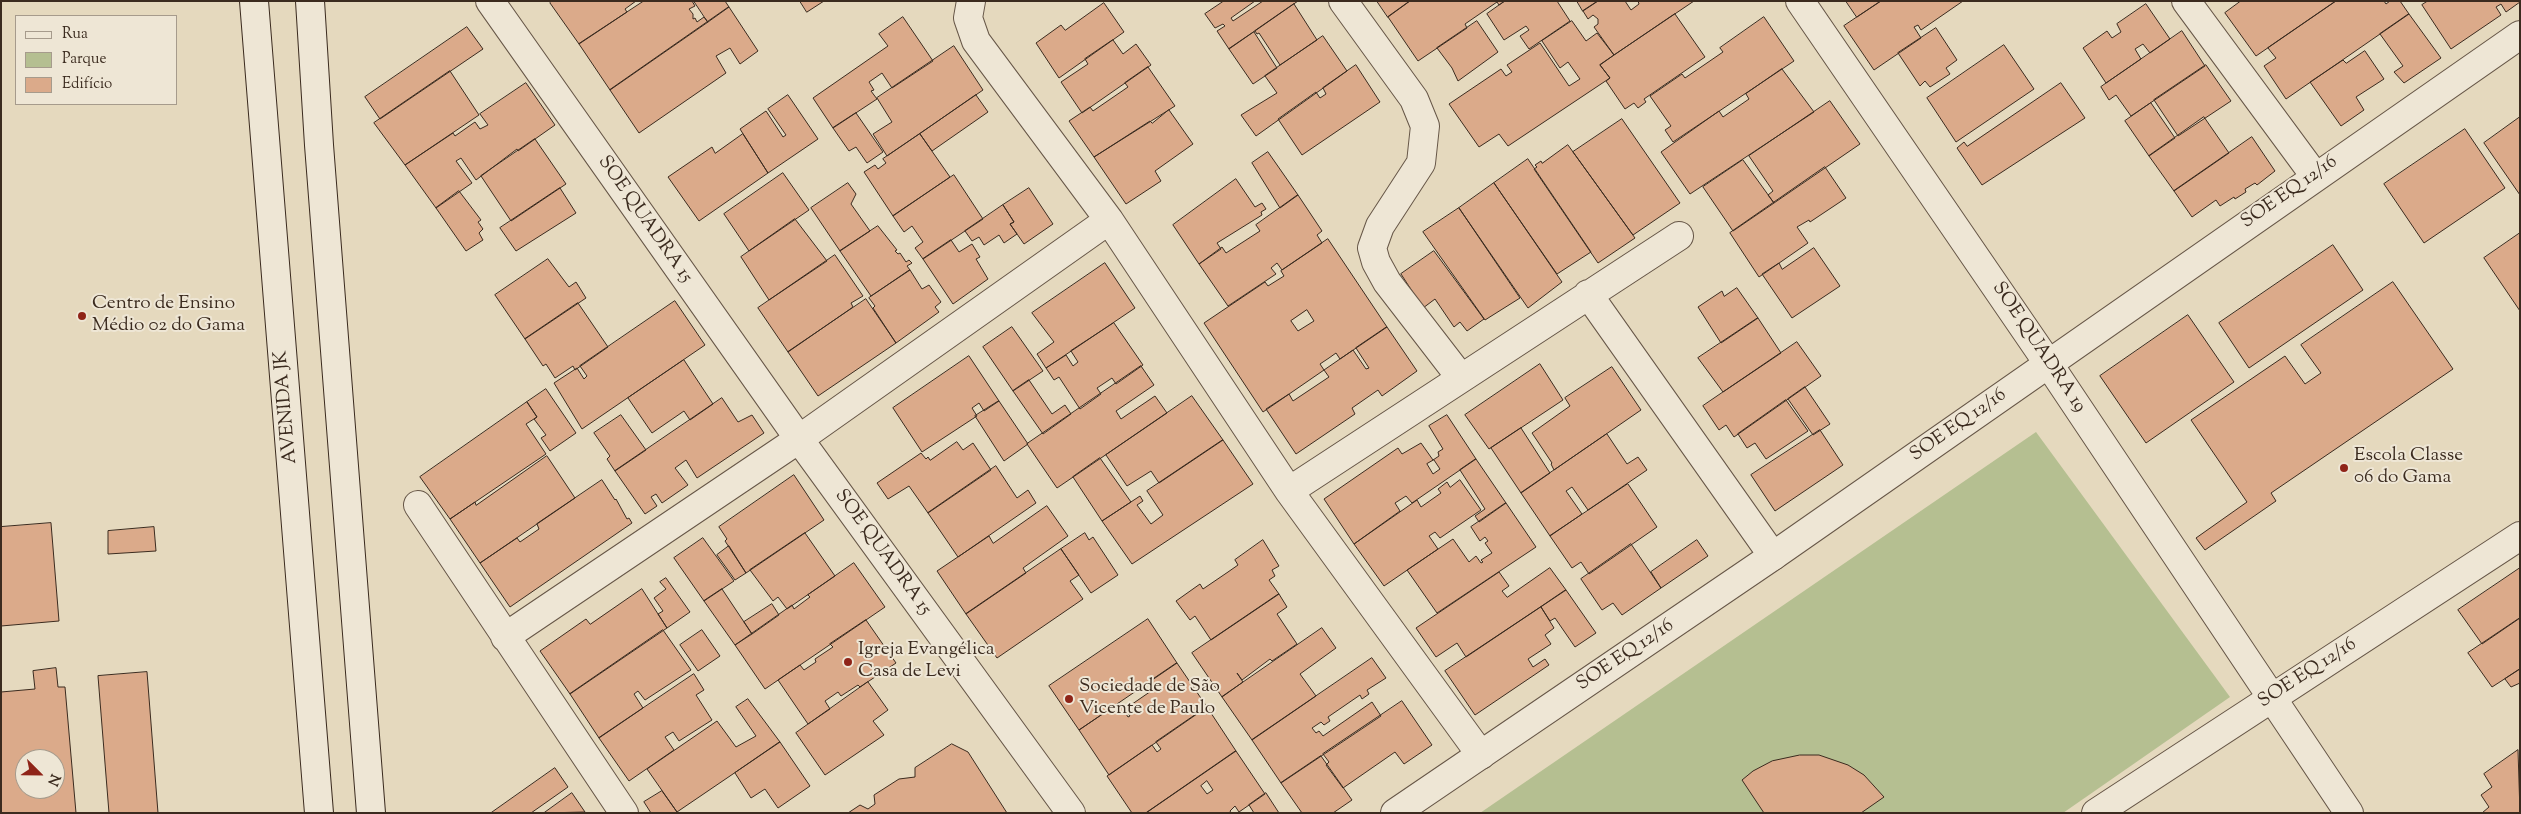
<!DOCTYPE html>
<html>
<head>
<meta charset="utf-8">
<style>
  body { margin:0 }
  #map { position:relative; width:2521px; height:814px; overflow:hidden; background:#e5d9be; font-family:"Sorts Mill Goudy",serif }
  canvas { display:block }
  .frame { position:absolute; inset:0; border:2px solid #3b2b1f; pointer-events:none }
  .legend { position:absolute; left:15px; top:15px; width:162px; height:90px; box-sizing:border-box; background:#eee6d5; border:1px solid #a69b8c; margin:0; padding:6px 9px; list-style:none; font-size:15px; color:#3b2b1f }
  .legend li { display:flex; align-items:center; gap:10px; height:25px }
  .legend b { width:25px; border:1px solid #a69b8c }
  .north { position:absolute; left:15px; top:749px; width:50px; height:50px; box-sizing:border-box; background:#eee6d5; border:1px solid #a69b8c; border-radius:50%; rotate:113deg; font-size:14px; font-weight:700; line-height:20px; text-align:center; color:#3b2b1f }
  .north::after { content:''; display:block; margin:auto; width:18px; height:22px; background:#8f2418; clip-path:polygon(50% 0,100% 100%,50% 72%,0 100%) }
</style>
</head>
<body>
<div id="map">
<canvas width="2521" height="814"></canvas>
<div class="frame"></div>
<ul class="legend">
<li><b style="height:6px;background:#eee6d5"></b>Rua</li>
<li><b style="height:14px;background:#b5bf91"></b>Parque</li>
<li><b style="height:14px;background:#dbaa8a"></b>Edifício</li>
</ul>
<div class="north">N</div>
</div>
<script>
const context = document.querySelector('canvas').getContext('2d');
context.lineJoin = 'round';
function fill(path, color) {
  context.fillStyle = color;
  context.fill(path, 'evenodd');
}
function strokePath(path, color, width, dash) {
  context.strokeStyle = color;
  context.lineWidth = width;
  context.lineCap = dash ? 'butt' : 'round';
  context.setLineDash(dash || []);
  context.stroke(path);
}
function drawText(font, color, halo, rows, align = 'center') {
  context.font = font + ' "Sorts Mill Goudy",serif';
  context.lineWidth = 4;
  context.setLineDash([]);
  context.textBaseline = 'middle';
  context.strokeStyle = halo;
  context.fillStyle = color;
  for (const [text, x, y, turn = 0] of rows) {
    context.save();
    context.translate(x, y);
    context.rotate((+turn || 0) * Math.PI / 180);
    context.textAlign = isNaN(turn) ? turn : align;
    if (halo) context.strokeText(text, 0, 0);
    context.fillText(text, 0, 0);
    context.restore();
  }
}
fill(new Path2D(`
  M2036,432L2230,697L2063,813H1480Z`), '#b5bf91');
const building = new Path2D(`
  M552,1H636L625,9L627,12L579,44L550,3Z
  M644,1H692L695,6L689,9L693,14V19L695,18L697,22L704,17L708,22L610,90L579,44Z
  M694,1H725L729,7L708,22Z
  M800,1H824L807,12Z
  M1224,1H1255L1231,18L1233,21L1263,1H1298L1229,49L1217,31L1225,26L1223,24L1215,28L1205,14Z
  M1377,1H1410L1388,17Z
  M1410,1H1505L1499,5L1497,2L1465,24L1467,28L1418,61L1388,17Z
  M1505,1H1557L1570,21L1529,49L1520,36L1529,30L1526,26L1504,40L1487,14Z
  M1577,1H1598L1583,11Z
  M1598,1H1625L1631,10L1639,4L1638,1H1694L1614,55L1594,27L1598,24V19L1593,15L1588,19L1583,11Z
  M1846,1H1881L1857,17Z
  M1881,1H1963L1921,30L1918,25L1914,27L1921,38L1874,70L1844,26Z
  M2241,1H2336L2256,56L2225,13Z
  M2336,1H2384L2386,4L2390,1H2400L2409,14L2286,99L2264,66L2276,58L2268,48Z
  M2428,1H2520V2L2506,12L2501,4L2496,7L2501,15L2451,49L2422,5Z
  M1104,3L1124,32L1059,78L1036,43L1061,25L1065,30Z
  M1294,4L1317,40L1280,65L1259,33L1257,34L1255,31Z
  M2146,4L2170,39L2150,53L2143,44L2135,49L2141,59L2106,83L2083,48L2107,31L2112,38L2121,32L2117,24Z
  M729,7L758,51L740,64L730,48L716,56L726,73L639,133L610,90Z
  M1675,14L1705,57L1644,99L1646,102L1638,108L1634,103L1625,109L1606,81L1610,78L1600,65Z
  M2409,14L2441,58L2404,83L2394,72L2403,66L2380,34Z
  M903,17L933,61L892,88L882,73L869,82L874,90L871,91L877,99L833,128L813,98L888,46L879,34Z
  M1764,17L1794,61L1673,142L1665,130L1671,126L1650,96L1682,74L1685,78L1723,52L1720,48Z
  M1477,21L1498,52L1458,81L1452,68L1437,48Z
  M1572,21L1586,41L1597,33L1614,55L1600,65L1610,78L1508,146L1499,134L1479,147L1449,104L1501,69L1506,76L1512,72L1507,65L1540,43L1569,86L1580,79L1568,62L1560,68L1542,41Z
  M467,27L483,49L380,119L365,97Z
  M1936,28L1957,60L1946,68L1950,74L1930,87L1925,81L1920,86L1898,53Z
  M2182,31L2205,66L2131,116L2116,95L2109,100L2101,87Z
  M1254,32L1277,68L1253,84L1229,49Z
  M1323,36L1347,71L1256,136L1241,115L1277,93L1265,76Z
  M1113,40L1123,54L1136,44L1151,65L1082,113L1061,82L1088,64L1085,59Z
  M2004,45L2034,89L1956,142L1927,98Z
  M954,46L983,90L887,156L873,134L892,122L877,98Z
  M2365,51L2384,79L2356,97L2364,110L2341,126L2310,82L2343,60L2346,63Z
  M1356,65L1380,102L1302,155L1278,119L1316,92L1320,98L1326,94L1323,88Z
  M2206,65L2231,101L2178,136L2154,100Z
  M1148,67L1175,106L1094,157L1069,121L1090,107L1093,111L1128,87L1125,83Z
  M1782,69L1814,112L1690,194L1661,152L1719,111L1723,117L1749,99L1746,94Z
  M450,71L479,115L405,165L374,123Z
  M526,83L555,125L518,151L517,149L476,180L461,158L456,161L472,183L436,208L405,165L453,133L455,136L475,122L480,129L488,125L480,114Z
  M2061,83L2085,118L1982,185L1957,148L1964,142L1967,146Z
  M788,95L818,139L768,173L740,129L766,111L783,137L786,135L768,109Z
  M976,95L988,112L932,151L920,134Z
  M1830,101L1860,144L1774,203L1768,195L1773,191L1749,156Z
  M2151,103L2175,138L2149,156L2125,121Z
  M1169,110L1193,144L1155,171L1161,181L1126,204L1094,157L1150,121L1152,123Z
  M856,113L883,152L867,163L856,147L849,151L833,128Z
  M2204,117L2229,153L2174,191L2149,156Z
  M2520,117V195L2484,143Z
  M1622,119L1680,203L1633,235L1573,152Z
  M2465,129L2505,188L2424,243L2384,184Z
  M743,134L768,173L699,221L668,177L712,147L715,153Z
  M920,134L950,177L893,216L864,172L875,165L878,169L886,163L883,159Z
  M2252,137L2275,171L2257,185L2255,183L2245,189L2246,192L2235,199L2234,197L2220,206L2216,200L2192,217L2174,191Z
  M535,139L566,184L511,221L481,176Z
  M1568,145L1635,238L1598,263L1534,169L1537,167L1535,165L1541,161L1542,163Z
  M1268,152L1298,195L1280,208L1252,163Z
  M1528,159L1591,252L1557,274L1494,183Z
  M1743,160L1774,203L1733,231L1703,187Z
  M1825,167L1846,198L1810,222L1809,220L1797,227L1808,243L1759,277L1730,233Z
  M783,173L809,210L749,251L724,214Z
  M954,175L983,219L923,259L915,248L923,242L912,226L904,232L893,216Z
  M1236,179L1255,207L1262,203L1266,209L1261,212L1262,215L1217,243L1221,249L1199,264L1173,225Z
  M848,183L856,194L851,204L870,231L840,251L811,208Z
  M1494,183L1562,282L1528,308L1459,208Z
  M560,188L576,213L516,251L500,228Z
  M1029,188L1053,224L1024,244L1010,224L1014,222L1003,205Z
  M459,191L481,220L478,222L483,229L479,233L483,240L466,251L436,208Z
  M1298,195L1322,231L1317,235L1322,243L1282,270L1277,263L1271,268L1276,274L1228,306L1199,264L1222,247L1226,253L1260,231L1256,225Z
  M1003,205L1014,222L1010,224L1017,234L1004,243L999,235L984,245L979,237L972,241L965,231Z
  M1459,208L1520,298L1485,320L1423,232Z
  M795,219L827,261L769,300L741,257Z
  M878,226L897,250L895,251L898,254L900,253L906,262L909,260L912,263L907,266L910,270L871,296L840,251Z
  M2520,233V311L2484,258Z
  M1328,239L1387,327L1340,359L1336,353L1329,358L1320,364L1324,370L1263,412L1204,323L1265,282L1268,286L1284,276L1281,271ZM1307,310L1314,321L1298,331L1291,321Z
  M951,240L959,252L972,244L980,257L976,259L988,279L953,304L923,259Z
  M2333,245L2363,290L2249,368L2219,323Z
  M1814,248L1840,286L1792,318L1762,274L1779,263L1782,269Z
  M1434,251L1484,319L1467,331L1460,322L1454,327L1435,299L1423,308L1401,274Z
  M835,255L863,296L851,303L853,307L788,352L758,308Z
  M548,259L569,287L576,282L586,298L525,339L495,295Z
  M1105,263L1135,308L1046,368L1037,354L1054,342L1032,313Z
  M910,270L922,289L929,285L941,302L935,307L939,312L896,343L873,308L875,306L869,298Z
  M2393,282L2453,369L2271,493L2276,501L2205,550L2196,538L2247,502L2191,420L2285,356L2305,384L2321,373L2301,345Z
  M1737,288L1758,318L1721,343L1698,307L1722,291L1724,296Z
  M866,299L896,343L818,396L788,352Z
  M675,301L705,345L582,429L554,383L577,368L584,379L587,376L580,366Z
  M578,303L608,347L575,370L573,366L555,378L546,364L543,366L525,339Z
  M2188,315L2234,382L2146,443L2100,376Z
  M1758,318L1781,353L1723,392L1698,358Z
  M1114,323L1143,365L1116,384L1112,378L1097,388L1101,394L1080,409L1059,377L1054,380L1046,368L1066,355L1073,366L1078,362L1071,351Z
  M1012,327L1043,371L1013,391L983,347Z
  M1387,327L1417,371L1382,396L1378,390L1352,408L1355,414L1296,454L1266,409L1289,394L1293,401L1329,377L1324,370L1353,350L1366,369L1369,368L1356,348Z
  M1797,342L1821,376L1734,437L1726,425L1719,430L1703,406Z
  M969,356L999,401L984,411L979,403L972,408L977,416L922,452L893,408Z
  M684,360L713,404L690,420L684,411L652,433L628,398Z
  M1540,364L1563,400L1489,449L1465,415Z
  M1141,366L1154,385L1116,411L1121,419L1155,396L1167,413L1057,488L1027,444Z
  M1612,367L1641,410L1554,470L1551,464L1552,463L1532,433L1570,406L1565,398Z
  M1029,380L1052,414L1065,405L1071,414L1043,434L1013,391Z
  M1805,387L1830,424L1813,435L1788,399Z
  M546,389L576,433L550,451L541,438L546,435L534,419L537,417L527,402Z
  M1192,396L1223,440L1159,483L1151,471L1127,486L1106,455Z
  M722,398L738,422L752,415L764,433L697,478L686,460L675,468L688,485L662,503L656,494L651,497L657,506L645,514L615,471Z
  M1786,400L1808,431L1766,459L1755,443L1747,448L1738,434Z
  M999,401L1028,444L1004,461L975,416Z
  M527,402L537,417L526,424L546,454L450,519L420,477Z
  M621,415L646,450L615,471L607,459L610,456L594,433Z
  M1447,415L1476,459L1412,503L1406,496L1395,503L1400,511L1354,544L1324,499L1398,448L1402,454L1421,443L1433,460L1439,456L1438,452L1443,449L1429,426ZM1434,460L1440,469L1433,474L1427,464Z
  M1521,428L1550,473L1521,493L1491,448Z
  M1820,430L1843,465L1775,511L1751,475Z
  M1607,434L1627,464L1638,457L1647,470L1588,510L1572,487L1566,491L1582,514L1550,536L1521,493Z
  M1223,440L1253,484L1132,564L1102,521L1140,496L1143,501L1137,505L1151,524L1163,515L1147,491Z
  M957,442L963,450L973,443L991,470L928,513L909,486L888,499L877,483L921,453L926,459L928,457L930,460Z
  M547,456L575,498L480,563L450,519L475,502L476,505Z
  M1100,458L1131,502L1102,521L1073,477Z
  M1476,459L1506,503L1479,522L1475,516L1485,509L1460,470Z
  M996,466L1017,498L1028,490L1036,503L958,557L928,513Z
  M794,475L824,520L746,573L725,541L727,539L719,527Z
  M602,480L615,500L616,499L627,519L629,518L632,523L510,607L480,563L517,538L520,542L539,529L537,524Z
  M1460,480L1481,510L1440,538L1435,532L1429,536L1438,549L1384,586L1354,544L1417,500L1421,507L1441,493L1438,489L1447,482L1450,487Z
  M1628,484L1657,527L1589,574L1581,562L1572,568L1550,536Z
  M1506,503L1536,547L1437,613L1407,570L1453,539L1469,562L1476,556L1481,563L1483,562L1481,560L1492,553L1485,543L1488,541L1485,537L1480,541L1471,527Z
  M1047,506L1068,536L1023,568L1026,573L966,614L937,571L989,536L993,543Z
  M51,523L59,621L1,626V527Z
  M154,527L156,551L108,554V531Z
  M805,533L835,576L787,609L778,597L773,601L750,570Z
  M1085,533L1089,540L1093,537L1118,575L1091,593L1061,549Z
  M703,538L734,581L704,601L674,558Z
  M1263,540L1279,566L1272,570L1275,576L1269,580L1279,594L1211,640L1195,616L1190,620L1176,601L1200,584L1203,589L1228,572L1238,565L1235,560Z
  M1697,540L1708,556L1661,588L1651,572Z
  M1631,544L1661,588L1622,615L1613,603L1602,610L1581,579Z
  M729,546L746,573L735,580L717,555Z
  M1061,549L1079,575L1070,581L1083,599L997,658L966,614Z
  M854,563L885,607L765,689L735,645L792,605L794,609L810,597L808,595Z
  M1550,568L1566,590L1466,657L1457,643L1436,657L1416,628L1499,572L1509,586L1502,591L1507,597Z
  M2520,568V618L2482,644L2458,610Z
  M666,578L690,612L667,628L658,614L663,611L654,598L666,589L660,582Z
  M642,589L667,628L570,694L540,651L586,619L590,624Z
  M722,589L752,634L735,645L704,601Z
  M1566,590L1596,633L1575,647L1555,618L1550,621L1541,607Z
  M1279,594L1287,607L1277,614L1297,644L1272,661L1270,659L1242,680L1237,673L1243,682L1222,697L1192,653Z
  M772,604L779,615L752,634L744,622Z
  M1541,607L1554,628L1545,635L1551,644L1528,659L1533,667L1545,659L1549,665L1475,715L1445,671Z
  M2520,618V669L2492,687L2468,653Z
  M1148,619L1177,663L1079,730L1049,686Z
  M866,620L896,663L860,687L858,685L841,696L838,692L825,701L830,709L808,724L778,680L800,665L804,670L816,662L815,659L833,647L830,644Z
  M1322,628L1336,648L1300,674L1316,696L1252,740L1222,697Z
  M663,630L691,670L645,700L638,691L634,694L643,708L599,738L570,694Z
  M702,630L720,656L698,671L680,645Z
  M1372,658L1386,678L1367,690L1369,694L1362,699L1360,695L1328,717L1330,721L1324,725L1321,722L1312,728L1316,733L1319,731L1323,736L1372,702L1381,716L1281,783L1252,740Z
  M1177,663L1207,707L1109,775L1079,730L1119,703L1128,717L1130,716L1125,709L1154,689L1149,682Z
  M56,668L58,687H65L76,813H1V692L35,689L33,671ZM25,759H55V789H25Z
  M2520,669V683L2511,687L2505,679Z
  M147,672L158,813H109L98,676Z
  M694,674L704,690L696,695L712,720L679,741L673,732L665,737L674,750L629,781L599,738Z
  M868,682L888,710L873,721L884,735L825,775L796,733Z
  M748,699L780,742L677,812L647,769L717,721L736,747L756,736L736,707Z
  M1402,701L1432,745L1404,764L1395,752L1343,788L1326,765L1329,762L1323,754Z
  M1207,707L1236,751L1146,813H1132L1107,776L1152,745L1157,752L1161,749L1156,742Z
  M780,742L810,786L778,808L765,789L751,798L735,773Z
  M952,744L968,752L1007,813H848L860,805L868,809L875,804L874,795L899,779L915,777V768Z
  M2518,750L2520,813H2482L2489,807L2481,795L2492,787L2484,774Z
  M1236,751L1265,794L1239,812L1235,806L1230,811L1231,813H1146ZM1207,781L1213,790L1207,794L1201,786Z
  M1800,755H1819L1848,765L1864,775L1884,797L1861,813H1764L1742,780L1753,771L1772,761Z
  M1321,756L1352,800L1333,813H1302L1281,783Z
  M555,768L568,787L531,813H491Z
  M662,791L677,812V813H651L644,802Z
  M572,793L585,812L544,813Z
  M1266,793L1279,813H1254L1249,805Z`);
fill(building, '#dbaa8a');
strokePath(building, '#3b2b1f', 1);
const minor = new Path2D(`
  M490,1L799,439L1071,813
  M971,1L968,18L976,41L1109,220L1289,491L1481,755
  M1343,1L1414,99L1425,126L1421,163L1380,226L1372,248L1376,262L1387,282L1461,378
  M1800,1L2048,363L2349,813
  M2186,1L2315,176
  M1588,294L1773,556
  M1289,491L1679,236
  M418,505L624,813
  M505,637L799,439L1109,220`);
const tertiary = new Path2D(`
  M1395,813L1773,556L2520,35
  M2096,813L2520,536`);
const secondary = new Path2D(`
  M254,1L319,813
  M310,1L319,145L371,813`);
strokePath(minor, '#665647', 30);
strokePath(tertiary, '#665647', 30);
strokePath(secondary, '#3b2b1f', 30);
strokePath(minor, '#eee6d5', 28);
strokePath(tertiary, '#eee6d5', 28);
strokePath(secondary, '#eee6d5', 28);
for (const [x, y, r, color] of [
  [82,316,5,"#8f2418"],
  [2344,468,5,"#8f2418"],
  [848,662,5,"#8f2418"],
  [1069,699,5,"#8f2418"]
]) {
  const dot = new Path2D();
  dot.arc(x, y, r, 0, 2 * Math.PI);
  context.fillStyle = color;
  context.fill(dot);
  strokePath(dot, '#eee6d5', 2);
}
drawText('19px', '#3b2b1f', '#eee6d5', [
  ["SOE EQ 12/16",2290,193,-35],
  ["SOE QUADRA 15",644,220,55],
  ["SOE QUADRA 19",2038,348,56],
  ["AVENIDA JK",287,407,-95],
  ["SOE EQ 12/16",1959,426,-35],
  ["SOE QUADRA 15",882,553,54],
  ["SOE EQ 12/16",1626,656,-34],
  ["SOE EQ 12/16",2308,674,-33]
]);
drawText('19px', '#3b2b1f', '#eee6d5', [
  ["Centro de Ensino",92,305],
  ["Médio 02 do Gama",92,327],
  ["Escola Classe",2354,457],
  ["06 do Gama",2354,479],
  ["Igreja Evangélica",858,651],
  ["Casa de Levi",858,673],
  ["Sociedade de São",1079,688],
  ["Vicente de Paulo",1079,710]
], 'left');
</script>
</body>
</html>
